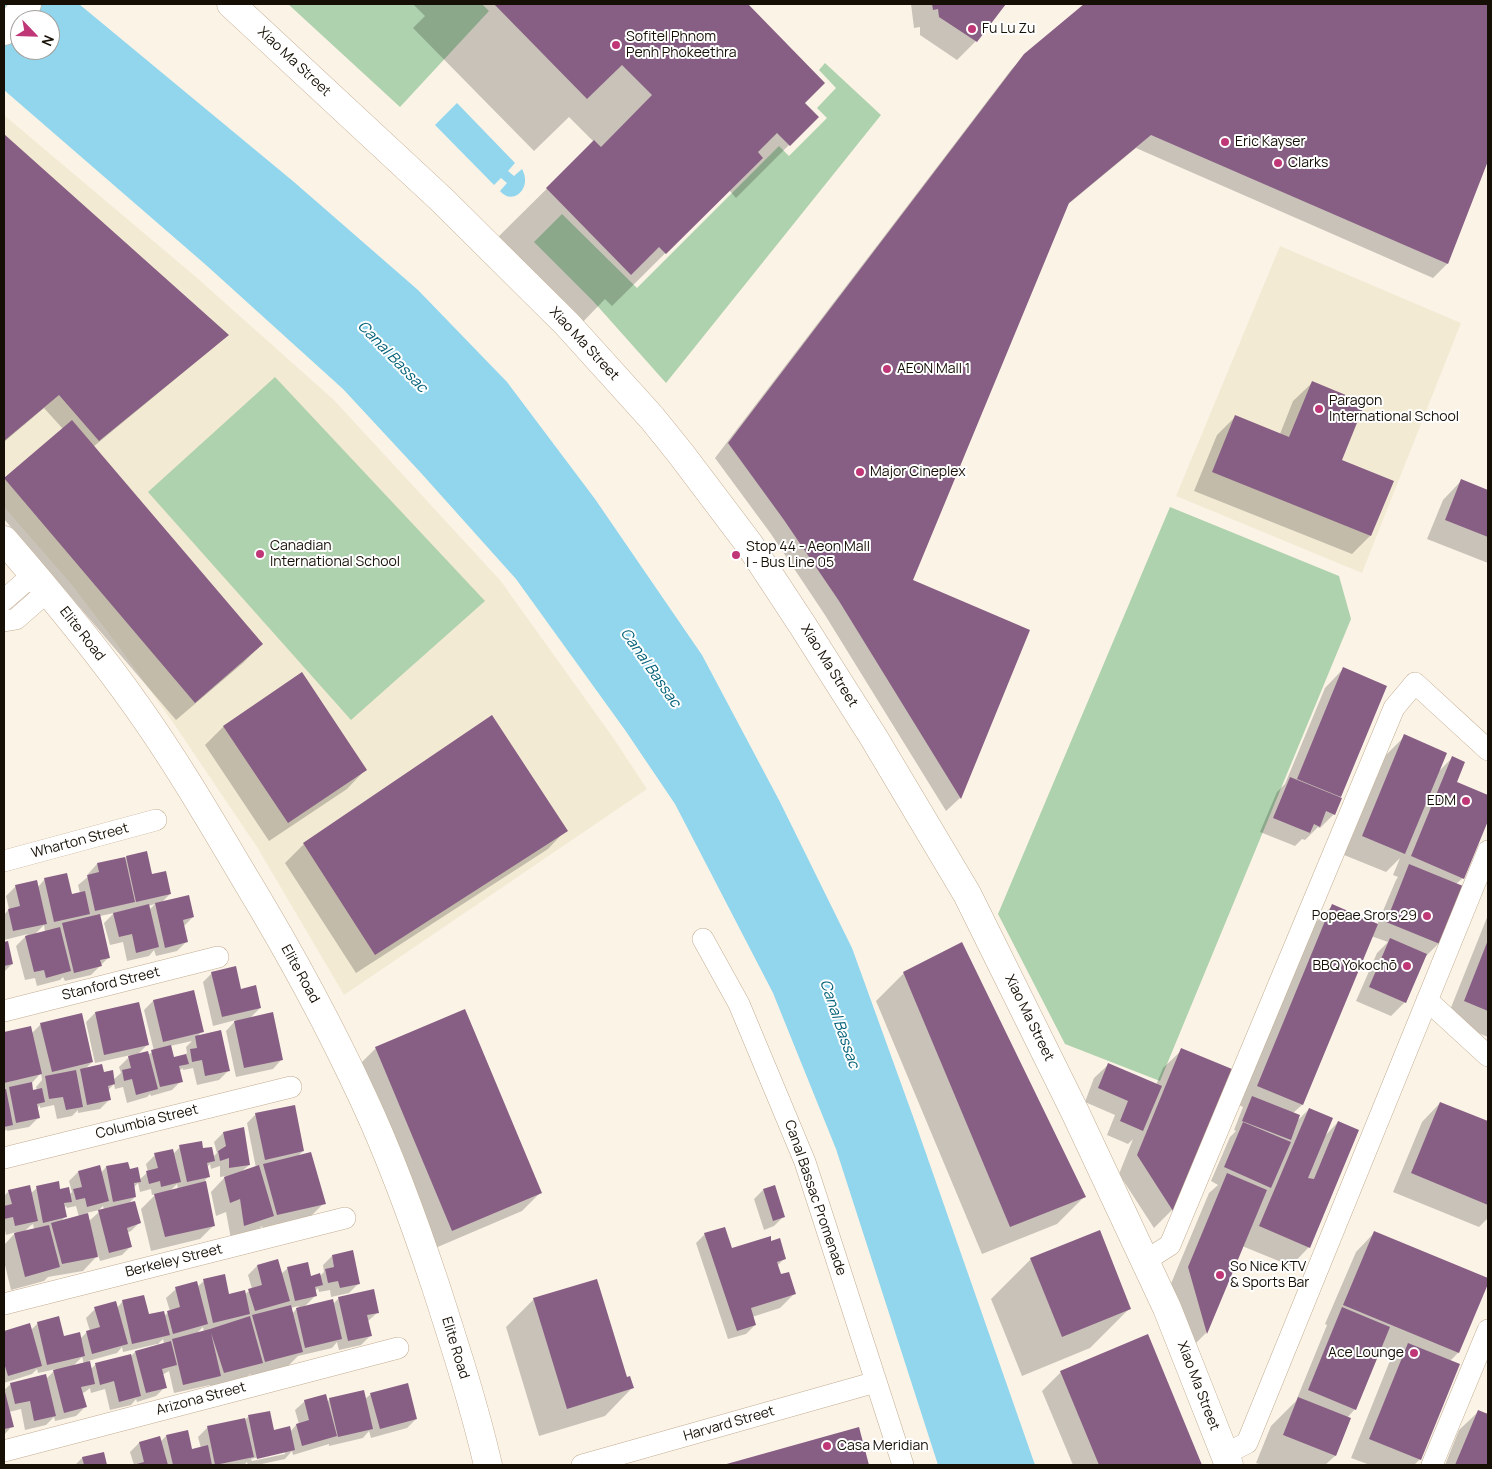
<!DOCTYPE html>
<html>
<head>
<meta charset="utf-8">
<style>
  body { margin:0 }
  #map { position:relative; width:1492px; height:1469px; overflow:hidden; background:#fcf3e7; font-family:Manrope,sans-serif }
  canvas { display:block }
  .frame { position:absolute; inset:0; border:5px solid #160f05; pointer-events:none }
  .north { position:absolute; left:10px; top:10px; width:50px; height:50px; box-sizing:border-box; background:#fff; border:1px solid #a29f9b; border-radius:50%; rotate:114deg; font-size:14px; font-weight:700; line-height:20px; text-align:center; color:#160f05 }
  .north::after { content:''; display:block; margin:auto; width:18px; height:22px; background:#bf3777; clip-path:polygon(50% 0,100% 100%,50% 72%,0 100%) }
</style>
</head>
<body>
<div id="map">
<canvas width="1492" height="1469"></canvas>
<div class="frame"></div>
<div class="north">N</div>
</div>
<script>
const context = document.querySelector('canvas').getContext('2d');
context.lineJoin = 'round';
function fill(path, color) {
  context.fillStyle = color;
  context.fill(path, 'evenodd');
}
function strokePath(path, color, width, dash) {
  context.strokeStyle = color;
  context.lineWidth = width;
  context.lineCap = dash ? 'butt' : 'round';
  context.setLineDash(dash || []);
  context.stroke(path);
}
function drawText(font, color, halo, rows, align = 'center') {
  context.font = font + ' Manrope,sans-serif';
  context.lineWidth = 4;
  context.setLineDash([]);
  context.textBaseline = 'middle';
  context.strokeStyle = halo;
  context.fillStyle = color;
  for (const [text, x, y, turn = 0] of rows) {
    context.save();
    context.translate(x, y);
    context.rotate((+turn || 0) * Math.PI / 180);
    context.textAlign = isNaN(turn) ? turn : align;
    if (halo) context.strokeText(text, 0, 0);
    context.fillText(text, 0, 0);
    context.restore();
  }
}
fill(new Path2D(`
  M4,115L196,277L334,400L500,580L612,736L647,789L344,995L257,847L174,724L122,651L72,585L4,507Z
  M1280,246L1461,323L1362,573L1176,496Z`), '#f3ead4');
fill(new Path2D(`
  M288,4H482L489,11L400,107Z
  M825,63L881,115L666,383L593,301L534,242L562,214L637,288L779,146L789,156L827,118L817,108L836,88L819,70Z
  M275,377L485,601L351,720L148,492Z
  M1170,507L1339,576L1351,619L1160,1081L1065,1044L998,914Z`), '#aed2ad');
fill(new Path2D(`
  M4,4H79L294,182L418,290L507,382L595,499L702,655L780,802L852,948L915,1122L1035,1465H938L836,1149L773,993L675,804L625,730L516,579L421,473L343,389L206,265L4,90ZM20,20H50V50H20Z
  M457,103L515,163L508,171L514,176L522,169C533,189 512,206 500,191L507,183L501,178L494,185L435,125Z`), '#92d6ed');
fill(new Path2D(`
  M413,4H746L823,83L804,103L817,117L736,198L729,190L612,306L605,299L578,327L494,241L594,142L569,117L534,151L413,28L425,16Z
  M911,4H1005L976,41L957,60L920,35V27L914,28Z
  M1086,4H1488V157L1447,264L1433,278L1136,148L1066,206L911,580L1029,630L960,798L946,811L825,615L771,534L715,458L1011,70L1025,55Z
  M4,136L227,335L213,348L93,447L262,644L243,663L176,720L4,519V480L63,429L44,408L4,442Z
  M1312,383L1340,461L1370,536L1352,554L1194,491L1217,435L1236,416L1280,434L1293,401Z
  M1461,481L1488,491V563L1427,539L1443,500Z
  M1343,669L1340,796L1338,798L1334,814L1320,828L1318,827L1305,840L1302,839L1295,846L1260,832L1277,792L1285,784L1325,688Z
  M224,726L365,770L347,789L269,841L205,745Z
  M1405,736L1438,772L1452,758L1455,783L1488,796V818L1463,878L1456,884L1439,943L1425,957L1405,1002L1391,1016L1356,1001L1377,953L1388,942L1371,936L1302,1105L1293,1113L1296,1122L1309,1109L1324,1137L1338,1122L1309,1247L1291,1266L1242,1246L1206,1333L1188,1351L1170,1286L1209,1193L1218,1185L1211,1181L1230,1137L1236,1131L1234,1130L1243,1107L1239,1105L1313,925L1332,906L1377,925L1396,880L1398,877L1393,875L1400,858L1386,872L1344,855L1386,755Z
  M566,830L548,849L356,973L285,863L304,844Z
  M126,857L151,876L170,894L162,902L193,917L183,927L186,942L177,951L156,956L154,950L149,956L127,961L123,942L110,945L104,923L114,913L100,916L109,957L91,975L65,981L63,977L60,980L37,986L35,978L25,980L16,946L28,934L4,940V915L9,909L6,896L16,886L38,887L45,879L71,895L80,893L78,885L89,876L88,874L97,864L124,860ZM155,904L149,910L148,906ZM44,925L45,932L34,935Z
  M1488,915V1037L1446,1020Z
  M7,943L12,964L4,972V944Z
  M212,973L260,1008L249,1019L282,1059L273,1069L236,1077L226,1031L236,1020L213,1026L203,982Z
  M904,973L1085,1196L1057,1224L982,1254L876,1001Z
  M193,991L202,1031L197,1037L228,1071L219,1080L197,1085L193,1068L183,1070V1068L179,1071L181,1081L172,1090L151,1096L150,1094L147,1097L127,1103L123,1087L115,1089L114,1084L108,1090L109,1100L100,1109L78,1113V1110L72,1116L57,1119L54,1105L40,1108V1105L37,1109L38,1118L29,1127L7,1131V1129L4,1132V1034L30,1027L31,1034L41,1024L92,1062L85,1069L103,1074L113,1080L121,1073L119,1067L131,1055L95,1063L86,1022L95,1013L147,1045L136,1056L148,1055L154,1051L144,1010L153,1001ZM192,1041L186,1047L187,1053L185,1055L173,1058L170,1046ZM41,1073L42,1080L36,1087L37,1090L32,1091L31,1084Z
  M376,1048L540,1193L522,1211L433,1249L357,1067Z
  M1182,1050L1230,1070L1172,1210L1154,1228L1119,1174L1133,1139L1128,1144L1107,1135L1115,1115L1085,1102L1094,1078L1108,1065L1156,1085L1163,1068Z
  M1440,1103L1488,1123V1218L1479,1227L1393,1192L1422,1122Z
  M256,1114L303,1151L297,1157L324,1203L310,1217L263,1228L262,1226L258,1230L231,1239L226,1212L216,1216L211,1192L226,1176L220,1177V1166L211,1169L210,1164L207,1167L209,1176L205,1180L214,1225L200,1239L151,1251L141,1209L156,1194L152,1195L151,1189L140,1192L138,1183L133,1188L135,1197L128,1204L140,1222L131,1231L127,1233L131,1246L122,1255L100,1261L98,1255L83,1271L48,1277L44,1281L11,1290L4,1261V1245L16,1232L6,1235L4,1225V1196L9,1191L30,1194L37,1188L59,1191L69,1195L72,1192L69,1181L78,1172L101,1173L106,1167L129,1171L139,1180L148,1172L146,1164L155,1155L173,1154L180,1147L202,1150L213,1157L217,1153L214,1142L223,1133L243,1129L249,1165L241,1172L256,1168L247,1123ZM177,1184L178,1189L170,1191ZM66,1206L67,1208L76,1206L79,1217L60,1222L65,1217L64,1208ZM103,1206L104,1210L99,1212L88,1222L86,1213L99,1210ZM33,1224L34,1229L25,1231L30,1226Z
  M763,1190L783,1217L774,1226L764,1230L754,1199Z
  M1374,1233L1488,1280L1458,1353L1450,1361L1420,1459L1414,1465H1370L1351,1458L1389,1363L1398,1354L1381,1347L1355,1409L1347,1418L1350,1419L1335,1456L1325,1465H1262L1256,1463L1271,1426L1296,1401L1327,1325L1325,1324L1356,1252Z
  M705,1234L728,1251L770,1243L785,1258L777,1266L780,1276L794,1294L780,1308L752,1317L755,1325L746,1334L728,1339L696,1243Z
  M332,1256L358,1284L349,1293L331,1297L330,1290L319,1292L318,1288L315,1291L316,1295L304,1307L333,1304L339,1298L378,1312L367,1322L370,1336L361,1345L339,1350L337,1342L332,1348L298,1356L288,1366L251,1376L250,1374L247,1377L210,1387V1385L174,1393L169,1371L162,1375L165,1387L156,1396L137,1402L136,1399L131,1405L110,1410L105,1389L91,1393L90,1388L85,1392L82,1393L85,1407L76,1416L55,1421L54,1417L46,1425L25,1430L21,1409L9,1412L12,1426L4,1435V1390L11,1384L46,1379L56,1369L38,1373L37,1369L32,1374L4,1383V1332L29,1325L30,1331L38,1323L63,1337L80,1339L87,1332L90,1331L86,1318L95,1309L117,1308L123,1301L148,1316H164L170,1311L166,1298L176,1289L197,1287L204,1281L228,1295L245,1294L252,1289L248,1275L257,1266L278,1260L281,1274L288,1268L310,1277L320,1276L324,1272L323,1265ZM299,1306L292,1314L290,1308ZM203,1327L204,1332L196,1334ZM163,1339L164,1344L135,1352L130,1357L96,1364L91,1369L88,1361L117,1353L122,1347L123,1352L157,1344V1345ZM82,1357L84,1364L73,1366Z
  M1031,1259L1130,1308L1090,1348L1022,1376L991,1299Z
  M534,1299L632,1388L605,1416L539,1436L506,1327Z
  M1148,1336L1201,1465H1073L1042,1391L1061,1372Z
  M371,1394L416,1419L407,1428L371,1438L369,1431L363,1438L329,1446V1444L293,1455L292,1451L285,1459L257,1465H248L247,1462L244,1465H134L130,1452L139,1443L159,1437L161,1441L166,1436L191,1450L201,1448L198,1437L207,1428L244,1419V1421L248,1417L269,1412L273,1431L290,1432L296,1425L299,1424L295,1410L305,1401L327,1402L330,1399H365ZM285,1451V1454L252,1461L251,1459Z
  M1478,1412L1488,1416V1465H1445L1459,1430Z
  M858,1428L868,1465H726Z
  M103,1454L105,1465H75L82,1458Z`), '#0003');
fill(new Path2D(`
  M494,4H748L825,83L805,103L819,117L790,146L777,133L758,152L763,158L666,254L659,247L631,275L546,188L594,140L601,147L652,95L622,65L587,99Z
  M932,4H979L981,5L982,4H1006L977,42L939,17L938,9L933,10Z
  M1084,4H1488V161L1448,264L1151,135L1069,203L913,580L1030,630L961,799L839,601L784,520L728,443L1024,54Z
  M4,134L229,335L99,441L59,395L4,441Z
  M1312,381L1365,403L1342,460L1394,481L1371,536L1212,472L1235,415L1289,437Z
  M72,420L263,644L195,703L4,478Z
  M1461,479L1488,490V537L1445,520Z
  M1343,667L1387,686L1341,797L1297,779Z
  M302,672L367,770L288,823L223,726Z
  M492,715L568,831L375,955L303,843Z
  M1404,734L1447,753L1405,854L1362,836Z
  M1452,756L1465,762L1457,782L1488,795V821L1464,879L1411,856Z
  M1290,777L1342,798L1335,815L1326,811L1320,827L1314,824L1310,833L1273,818Z
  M147,851L152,874L166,871L171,894L136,902L126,856Z
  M125,857L135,902L95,911L87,875L99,872L97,863Z
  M1409,864L1463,886L1440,944L1386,922Z
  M67,873L72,894L85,891L90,914L54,922L44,878Z
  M37,880L47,924L13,931L8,909L20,906L15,885Z
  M189,895L194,917L183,920L188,942L165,948L155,903Z
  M149,904L159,947L136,953L132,934L119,937L113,913Z
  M1332,904L1378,924L1303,1105L1257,1086Z
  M100,914L110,958L100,960L102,966L74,973L62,923Z
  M60,927L71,971L46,978L44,970L34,972L25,936Z
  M1390,938L1427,954L1406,1003L1369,987Z
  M1488,940V1011L1464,1001Z
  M8,941L13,964L4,966V942Z
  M962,942L1086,1197L1010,1227L903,972Z
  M236,966L241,989L256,985L261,1008L222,1017L211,972Z
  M194,990L204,1032L163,1042L153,1000Z
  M139,1002L149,1045L104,1055L95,1012Z
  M465,1009L542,1193L452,1231L375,1047Z
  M273,1012L283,1060L244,1068L234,1021Z
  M82,1013L93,1062L52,1072L40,1023Z
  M31,1026L42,1074L4,1083V1032Z
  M221,1030L230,1071L205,1076L202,1060L192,1062L190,1049L197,1048L195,1036Z
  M171,1045L174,1057L186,1054L189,1064L179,1066L183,1082L160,1087L151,1050Z
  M1181,1048L1232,1069L1173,1211L1137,1155Z
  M148,1051L158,1089L136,1095L132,1079L124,1081L122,1070L131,1068L128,1056Z
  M1108,1063L1162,1086L1143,1131L1120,1121L1128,1101L1098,1088Z
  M102,1064L104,1072L113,1070L115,1084L108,1086L111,1100L87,1105L80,1069Z
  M76,1070L83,1107L66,1110L63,1097L49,1099L45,1076Z
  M32,1082L33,1090L42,1088L45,1102L37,1104L40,1118L16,1123L9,1087Z
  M4,1089H6L13,1125L4,1127Z
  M1252,1096L1300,1115L1291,1140L1242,1121Z
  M1440,1102L1488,1121V1205L1411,1173Z
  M295,1105L304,1151L265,1160L255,1113Z
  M1309,1108L1333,1118L1308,1178L1314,1179L1338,1121L1359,1130L1310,1248L1259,1226Z
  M1243,1122L1291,1142L1271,1188L1224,1167Z
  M244,1127L250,1165L229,1168V1158L220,1161L218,1151L226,1146L223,1132Z
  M202,1141L203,1148L212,1147L215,1161L207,1163L210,1177L187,1182L179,1145Z
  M173,1149L181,1182L161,1187L160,1181L149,1184L146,1171L158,1168L154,1153Z
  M311,1152L326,1204L277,1215L263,1164Z
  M128,1162L130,1169L138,1167L141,1182L134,1183L136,1197L113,1202L106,1166Z
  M100,1165L109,1201L87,1207L85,1198L76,1200L73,1189L82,1187L78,1171Z
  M259,1165L274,1216L244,1226L240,1199L230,1203L224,1177Z
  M1227,1173L1267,1190L1207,1334L1188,1267Z
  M59,1181L60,1189L69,1187L72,1202L64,1203L67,1217L43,1223L36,1186Z
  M206,1181L215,1226L165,1237L154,1194Z
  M30,1185L38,1221L15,1226L13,1217L4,1219V1206L12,1204L8,1190Z
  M775,1185L785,1217L773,1221L763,1189Z
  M135,1201L141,1223L127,1228L132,1247L109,1253L98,1210Z
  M88,1213L98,1257L62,1264L51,1223Z
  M49,1225L60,1267L25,1277L14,1233Z
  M725,1227L732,1248L771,1236V1241L780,1238L786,1259L777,1262L781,1274L789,1272L796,1294L751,1308L756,1325L737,1331L704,1233Z
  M1100,1230L1131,1309L1062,1337L1030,1258Z
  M1374,1231L1488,1278V1284L1459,1353L1343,1305Z
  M353,1250L360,1284L340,1288L338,1281L328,1283L325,1269L334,1267L332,1255Z
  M278,1259L290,1301L255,1311L248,1289L262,1285L257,1265Z
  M308,1262L311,1276L320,1273L323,1285L315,1287L317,1296L295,1301L287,1267Z
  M225,1274L229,1294L245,1290L250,1314L213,1323L203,1279Z
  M597,1279L627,1377L630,1376L634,1388L567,1409L533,1298Z
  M197,1281L208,1324L173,1334L167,1311L180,1307L175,1287Z
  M374,1289L379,1313L367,1315L372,1336L348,1341L338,1297Z
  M144,1295L149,1314L164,1311L170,1335L132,1344L122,1300Z
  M333,1299L342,1339L305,1348L296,1308Z
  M116,1301L128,1344L92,1354L86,1331L100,1327L94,1307Z
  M291,1305L303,1352L265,1362L252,1315Z
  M1342,1307L1390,1327L1356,1410L1308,1390Z
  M59,1316L64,1336L80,1332L85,1356L47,1365L37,1322Z
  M250,1316L263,1363L224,1373L211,1333L221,1376L183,1385L172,1339L210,1329Z
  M30,1323L42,1366L8,1376L4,1363V1331Z
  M1148,1334L1202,1465H1099L1060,1371Z
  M171,1341L177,1365L162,1369L167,1388L146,1393L135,1351Z
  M1408,1343L1460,1364L1421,1460L1369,1439Z
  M131,1354L141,1396L119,1402L114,1381L100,1385L95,1363Z
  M90,1361L95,1384L81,1387L87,1407L64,1413L53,1370Z
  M46,1374L56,1416L34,1421L30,1401L15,1404L10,1383Z
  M408,1383L417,1419L380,1429L370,1393Z
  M4,1388L14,1427L4,1429Z
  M364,1390L373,1429L338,1437L329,1398Z
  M326,1394L337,1436L302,1446L296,1424L309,1420L304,1400Z
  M1298,1397L1351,1418L1336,1456L1283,1435Z
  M1478,1410L1488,1414V1465H1455Z
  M270,1411L274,1430L290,1426L295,1450L257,1459L248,1415Z
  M245,1418L254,1457L215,1465L207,1426Z
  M859,1427L869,1465H723Z
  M188,1430L192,1449L208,1445L212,1465H173L166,1435Z
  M160,1436L168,1465H133L144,1462L139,1442Z
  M104,1452L107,1465H84L82,1457Z`), '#885f84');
const street = new Path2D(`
  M4,600L34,574
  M4,621L16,619L48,591
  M4,861L156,820
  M703,939L739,1004L805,1162L903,1465
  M1427,1000L1488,1056
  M4,1011L218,957
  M4,1158L291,1087
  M1145,1261L1170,1245L1394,708L1415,683L1488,750
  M4,1304L345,1218
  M4,1451L398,1348
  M1225,1454L1247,1443L1488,851
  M582,1465L876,1382
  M1432,1465L1488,1330`);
const secondary = new Path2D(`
  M231,4L442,200L567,324L652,418L681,454L749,544L803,626L874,738L967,894L1075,1112L1167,1308L1229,1465
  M4,31L27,4
  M4,540C50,593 95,647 136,705C176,761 211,821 246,880C289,951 329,1024 364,1100C392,1160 415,1224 436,1287C455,1346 474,1405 488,1465`);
strokePath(street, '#c2ad91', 22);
strokePath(secondary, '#c2ad91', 29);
strokePath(street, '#fff', 21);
strokePath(secondary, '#fff', 28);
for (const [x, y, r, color] of [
  [972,29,5,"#bf3777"],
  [616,45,5,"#bf3777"],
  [1225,142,5,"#bf3777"],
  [1278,163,5,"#bf3777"],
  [887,369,5,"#bf3777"],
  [1319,409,5,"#bf3777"],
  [860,472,5,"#bf3777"],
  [260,554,5,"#bf3777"],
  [736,555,5,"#bf3777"],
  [1466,801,5,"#bf3777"],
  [1427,916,5,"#bf3777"],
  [1407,966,5,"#bf3777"],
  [1220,1275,5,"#bf3777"],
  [1414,1353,5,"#bf3777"],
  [827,1446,5,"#bf3777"]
]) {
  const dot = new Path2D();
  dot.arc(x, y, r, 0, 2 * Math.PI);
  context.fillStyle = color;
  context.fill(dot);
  strokePath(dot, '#fff', 2);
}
drawText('14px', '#160f05', '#fff', [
  ["Fu Lu Zu",982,29],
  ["Sofitel Phnom",626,37],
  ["Penh Phokeethra",626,53],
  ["Eric Kayser",1235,142],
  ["Clarks",1288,163],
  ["AEON Mall 1",897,369],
  ["Paragon",1329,401],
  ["International School",1329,417],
  ["Major Cineplex",870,472],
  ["Canadian",270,546],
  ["International School",270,562],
  ["Stop 44 - Aeon Mall",746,547],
  ["I - Bus Line 05",746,563],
  ["EDM",1456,801,"right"],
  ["Popeae Srors 29",1417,916,"right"],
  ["BBQ Yokochō",1397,966,"right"],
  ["So Nice KTV",1230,1267],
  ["& Sports Bar",1230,1283],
  ["Ace Lounge",1404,1353,"right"],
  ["Casa Meridian",837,1446]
], 'left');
drawText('14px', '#160f05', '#fff', [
  ["Xiao Ma Street",294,62,43],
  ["Xiao Ma Street",584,344,47],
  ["Elite Road",82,634,52],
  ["Xiao Ma Street",829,666,58],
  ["Wharton Street",80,841,-15],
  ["Elite Road",300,974,61],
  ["Stanford Street",111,984,-14],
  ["Xiao Ma Street",1029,1018,64],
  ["Columbia Street",147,1122,-14],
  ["Canal Bassac Promenade",815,1198,71],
  ["Berkeley Street",174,1261,-14],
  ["Elite Road",455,1348,73],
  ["Xiao Ma Street",1198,1386,69],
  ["Arizona Street",201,1399,-15],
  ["Harvard Street",729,1424,-16]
]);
drawText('italic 15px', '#006077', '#fff', [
  ["Canal Bassac",392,357,46],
  ["Canal Bassac",650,668,55],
  ["Canal Bassac",839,1024,71]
]);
</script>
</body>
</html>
